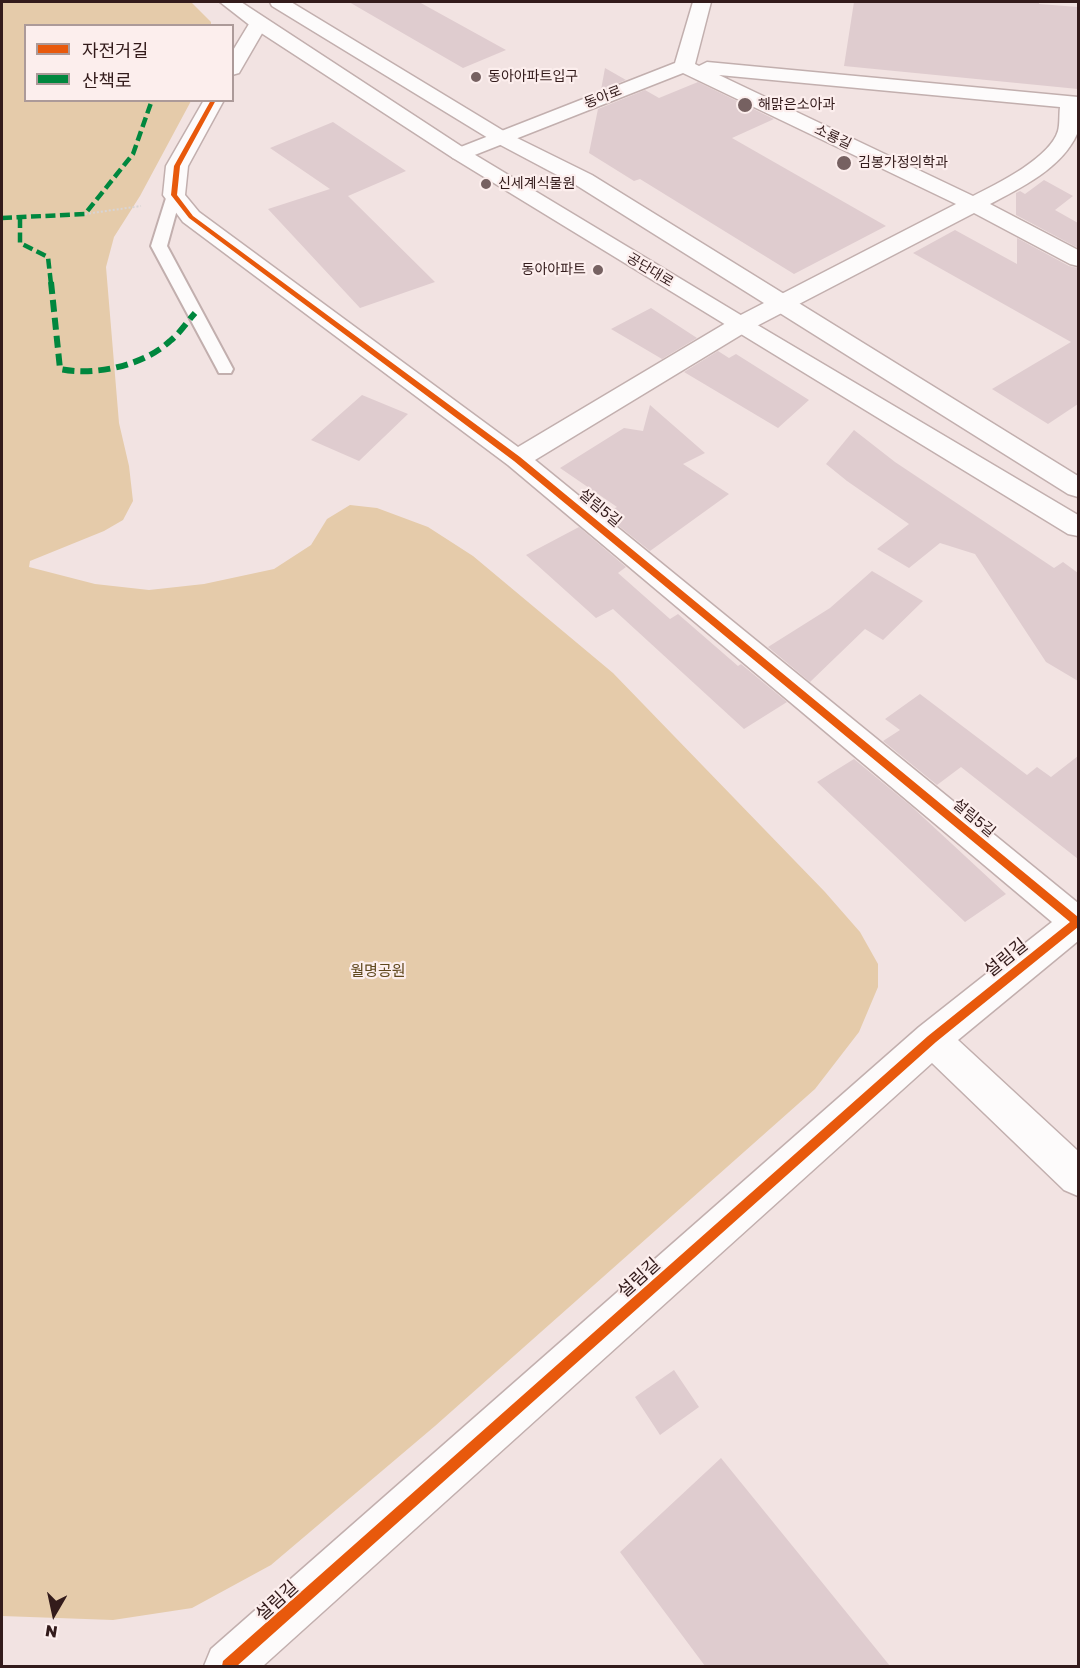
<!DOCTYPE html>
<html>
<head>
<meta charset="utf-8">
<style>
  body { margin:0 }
  #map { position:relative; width:1080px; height:1668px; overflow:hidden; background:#f2e3e2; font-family:"Golos Text","Noto Sans KR",sans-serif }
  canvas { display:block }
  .frame { position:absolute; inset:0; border:3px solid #331b1b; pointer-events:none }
  .legend { position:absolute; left:24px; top:24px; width:210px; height:78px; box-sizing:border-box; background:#fceeed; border:2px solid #ac9a99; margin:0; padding:8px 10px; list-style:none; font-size:18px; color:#331b1b }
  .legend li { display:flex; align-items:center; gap:12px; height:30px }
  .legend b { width:30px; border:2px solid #ac9a99 }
  .north { position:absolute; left:24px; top:1584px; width:60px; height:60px; -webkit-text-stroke:4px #fceeed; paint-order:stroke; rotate:189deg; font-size:16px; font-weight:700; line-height:24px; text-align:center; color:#331b1b }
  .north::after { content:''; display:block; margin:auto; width:21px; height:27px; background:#331b1b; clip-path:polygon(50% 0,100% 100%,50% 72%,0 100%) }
</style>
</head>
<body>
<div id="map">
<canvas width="1080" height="1668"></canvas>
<div class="frame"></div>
<ul class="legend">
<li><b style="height:8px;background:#e8590c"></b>자전거길</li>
<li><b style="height:8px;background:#00873e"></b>산책로</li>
</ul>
<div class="north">N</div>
</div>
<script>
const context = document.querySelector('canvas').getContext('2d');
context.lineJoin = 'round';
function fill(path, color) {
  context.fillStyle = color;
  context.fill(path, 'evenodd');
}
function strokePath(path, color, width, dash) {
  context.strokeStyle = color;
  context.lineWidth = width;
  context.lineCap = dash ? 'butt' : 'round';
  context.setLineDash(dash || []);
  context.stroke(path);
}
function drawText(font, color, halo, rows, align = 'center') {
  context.font = font + ' "Golos Text","Noto Sans KR",sans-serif';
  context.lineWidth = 4.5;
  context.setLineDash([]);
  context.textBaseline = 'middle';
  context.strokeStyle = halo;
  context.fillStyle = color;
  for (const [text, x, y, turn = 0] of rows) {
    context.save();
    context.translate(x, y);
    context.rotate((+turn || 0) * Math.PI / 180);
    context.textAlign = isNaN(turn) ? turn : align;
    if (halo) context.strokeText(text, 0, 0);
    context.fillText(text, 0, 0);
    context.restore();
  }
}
fill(new Path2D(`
  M2,2H191L211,22V26H26V100L191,101L140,196L114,237L106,267L119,423L129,466L133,501L123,520L104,531L30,561L29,567L95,584L149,590L204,584L274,569L311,545L327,519L350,505L377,508L428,527L473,556L613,673L825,892L860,932L878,964V987L859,1032L815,1089L435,1426L271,1565L192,1608L113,1620L2,1616Z`), '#e5cbaa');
fill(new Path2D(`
  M349,2H419L506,50L463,68Z
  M854,2H1039V4L1078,7V89L844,66Z
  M605,68L626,80L601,90Z
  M698,82L774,119L732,138L886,226L794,274L640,179L634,181L589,153L598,109L645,90L659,98Z
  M333,122L406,171L348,196L435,282L360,308L268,209L330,189L270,148Z
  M1044,180L1073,196L1055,210L1078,223V248L1016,215V193L1020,191L1025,194Z
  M955,230L1017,264V238L1069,266L1078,268V404L1048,424L992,389L1071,342L913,253Z
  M651,308L697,338L662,359L611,329Z
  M718,351L729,358L736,354L809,400L778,428L684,372Z
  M362,395L408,414L359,461L311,440Z
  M650,405L705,453L683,464L729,494L650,551L604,514L617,507L560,468L624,428L643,431Z
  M854,430L895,462L1054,568L1063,562L1078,573V681L1046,662L975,554L940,543L909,568L877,549L909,524L847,481L826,464Z
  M579,527L626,567L618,573L670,619L678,614L738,666L741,664L787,702L744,729L613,609L596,618L526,555Z
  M872,571L923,601L883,640L865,629L810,682L768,647L830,608Z
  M920,694L1027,775L1037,767L1051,777L1078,756V859L961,767L937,785L883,741L900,730L885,719Z
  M854,759L911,806L1006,894L965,922L817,782Z
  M674,1370L699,1407L660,1435L635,1397Z
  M721,1458L890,1666H705L620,1552Z`), '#dfcccf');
const lane = new Path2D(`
  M174,191L181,195L167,246L233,369L231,373H219L217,369L151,246L167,195Z`);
const street = new Path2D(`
  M693,2H711L695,64L699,66L707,62L1078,97C1078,108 1080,125 1077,134C1062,168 1021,188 990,204L1078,250V266L1070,264L974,213L749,330L535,460L1078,903V941L958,1040L1078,1151V1196L1064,1190L932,1063L263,1666H204L211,1649L919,1027L1052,922L508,465L183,222L163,195L166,166L204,100H224L188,166L185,195L199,212L518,447L731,320L956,204L683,73L467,158L460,160L453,158L449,154L453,150L675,63ZM719,75L1060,107C1059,115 1060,124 1058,131C1050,158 997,184 973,196Z
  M259,17L266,19L268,23L239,73L232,75V52L252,19Z`);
const secondary = new Path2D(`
  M220,2H241L467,150L749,320L1078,515V536L1068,534L453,158L252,27Z
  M270,2H291L507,133L592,175L1078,476V497L1068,494L576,185L493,141L272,6Z`);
strokePath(lane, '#c2afae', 4);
strokePath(street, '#c2afae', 3);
strokePath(secondary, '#c2afae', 3);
strokePath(new Path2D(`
  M85,214L141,206`), '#d8d4d4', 2, [2, 2]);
fill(lane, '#fdfbfb');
fill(street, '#fdfbfb');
fill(secondary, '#fdfbfb');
strokePath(new Path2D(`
  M2,218L85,214L133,154L152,100
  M20,218V243L48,257L51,284`), '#00873e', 4.5, [10, 4.5]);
strokePath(new Path2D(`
  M51,282L60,369C95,376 143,366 170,341C180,333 187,322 195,313`), '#00873e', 6, [12, 6]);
fill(new Path2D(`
  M211,100H216L180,166L177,195L193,216L520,457L1078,917V927L936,1042L237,1666H222L223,1661L928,1036L1070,922L514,461L189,218L171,195L174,166Z`), '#e8590c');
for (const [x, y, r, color] of [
  [476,77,6,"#766161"],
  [745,105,8,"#766161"],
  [844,163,8,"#766161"],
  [486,184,6,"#766161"],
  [598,270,6,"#766161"]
]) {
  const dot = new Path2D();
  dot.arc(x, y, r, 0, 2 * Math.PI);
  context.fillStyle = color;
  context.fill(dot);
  strokePath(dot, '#fceeed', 2);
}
drawText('14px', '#331b1b', '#fceeed', [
  ["동아아파트입구",488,77],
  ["해맑은소아과",758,105],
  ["김봉가정의학과",858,163],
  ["신세계식물원",498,184],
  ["동아아파트",586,270,"right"]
], 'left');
drawText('14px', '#331b1b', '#fceeed', [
  ["동아로",603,97,-21],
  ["소룡길",833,137,25],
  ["공단대로",650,270,31]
]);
drawText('15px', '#331b1b', '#fceeed', [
  ["설림5길",600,508,40],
  ["설림5길",974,818,40]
]);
drawText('15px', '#5f471c', '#fceeed', [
  ["월명공원",378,971]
]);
drawText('18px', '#331b1b', '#fceeed', [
  ["설림길",1006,958,-39],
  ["설림길",639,1278,-42],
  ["설림길",277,1601,-42]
]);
</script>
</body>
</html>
